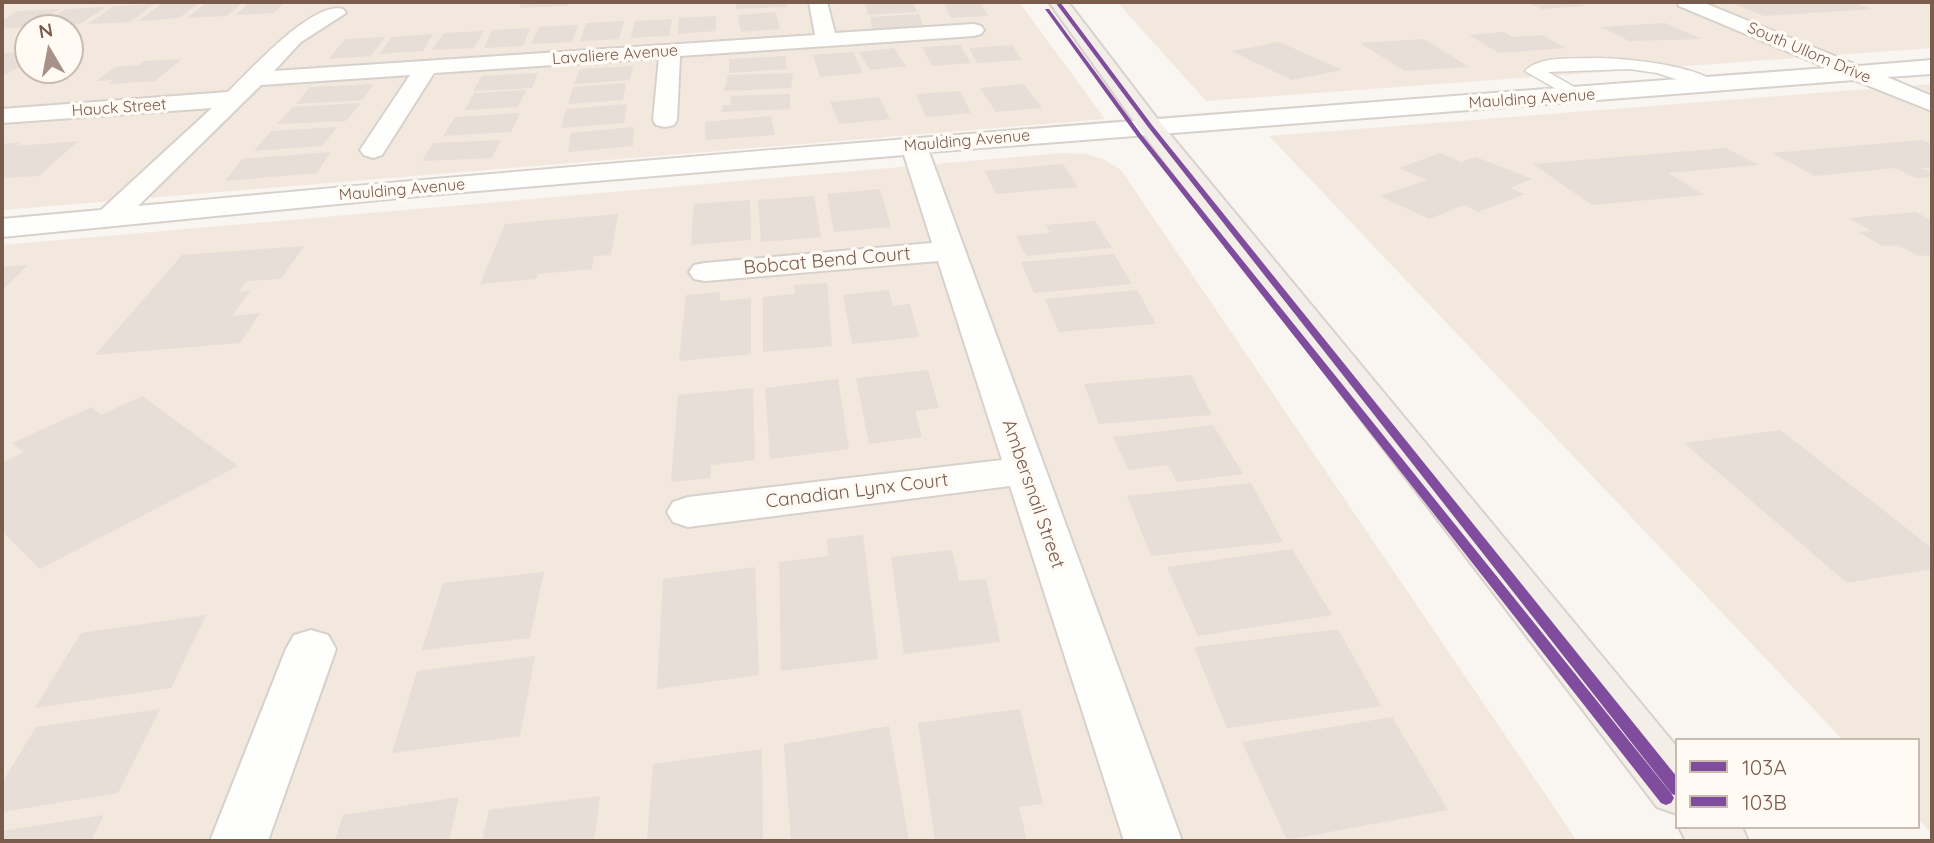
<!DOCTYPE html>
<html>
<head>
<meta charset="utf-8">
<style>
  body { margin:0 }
  #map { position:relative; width:1934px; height:843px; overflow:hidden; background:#f9f5f0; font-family:Quicksand,sans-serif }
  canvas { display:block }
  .frame { position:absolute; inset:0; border:4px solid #7a5c4d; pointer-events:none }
  .legend { position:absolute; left:1675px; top:738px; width:245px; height:91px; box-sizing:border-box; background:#fffaf3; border:2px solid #cabbb1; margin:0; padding:9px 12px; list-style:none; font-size:21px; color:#7a5c4d }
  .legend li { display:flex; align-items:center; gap:14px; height:35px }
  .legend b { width:35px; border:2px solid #cabbb1 }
  .north { position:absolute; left:14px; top:14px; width:70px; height:70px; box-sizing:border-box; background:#fffaf3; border:2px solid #cabbb1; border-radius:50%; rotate:350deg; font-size:19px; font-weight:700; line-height:28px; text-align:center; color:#7a5c4d }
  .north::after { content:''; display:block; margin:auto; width:24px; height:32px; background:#a69286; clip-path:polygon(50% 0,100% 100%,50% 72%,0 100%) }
</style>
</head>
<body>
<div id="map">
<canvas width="1934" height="843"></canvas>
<div class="frame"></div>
<ul class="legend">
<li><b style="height:9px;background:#804c9e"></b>103A</li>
<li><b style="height:9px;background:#804c9e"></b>103B</li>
</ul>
<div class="north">N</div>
</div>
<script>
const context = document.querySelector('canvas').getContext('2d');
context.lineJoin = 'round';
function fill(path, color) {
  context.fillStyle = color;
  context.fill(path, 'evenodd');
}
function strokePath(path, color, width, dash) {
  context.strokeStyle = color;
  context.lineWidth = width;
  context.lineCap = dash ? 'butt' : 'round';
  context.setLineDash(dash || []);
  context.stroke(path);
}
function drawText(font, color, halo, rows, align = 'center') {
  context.font = font + ' Quicksand,sans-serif';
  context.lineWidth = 7;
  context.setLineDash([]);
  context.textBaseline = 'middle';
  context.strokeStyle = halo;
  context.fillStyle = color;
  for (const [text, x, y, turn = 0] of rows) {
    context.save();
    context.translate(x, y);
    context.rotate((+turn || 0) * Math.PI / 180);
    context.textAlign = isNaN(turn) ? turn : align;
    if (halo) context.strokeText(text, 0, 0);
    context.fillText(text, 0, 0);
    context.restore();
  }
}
fill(new Path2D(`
  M2,2H1019L1105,119L2,210ZM28,28H70V70H28Z
  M1117,2H1932V48L1206,101Z
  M1932,84V834L1918,819V740H1843L1269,136Z
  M1062,153L1087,154L1105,160L1121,170L1577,841H2V245Z`), '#f2e8de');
fill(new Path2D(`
  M195,2H200L179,18L139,21L161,4Z
  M207,2H243L227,16L187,18Z
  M250,2H285L274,13L235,15Z
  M522,2H569L568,6L519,8Z
  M736,2H786L787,7L736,9Z
  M913,2L917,12L868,15L865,3Z
  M980,2L988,16L951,18L944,3Z
  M1526,2H1575L1586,6L1542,9Z
  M1729,2H1852L1872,9L1764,16Z
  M154,4L130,22L88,24L114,6Z
  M106,7L80,24L38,27L66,9Z
  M59,9L30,27L2,29V21L18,11Z
  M776,12L780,29L741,32L738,15Z
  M919,14L923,26L872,29L870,17Z
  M716,16V31L678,34L679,18Z
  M672,19L669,36L631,38L635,21Z
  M624,21L619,39L580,41L586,23Z
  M1665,23L1702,39L1629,41L1601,27Z
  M578,25L572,42L531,44L539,27Z
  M530,28L523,46L484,48L492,30Z
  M484,31L474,48L432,50L444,33Z
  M1504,32L1513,37L1542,35L1566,48L1499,53L1469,35Z
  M433,34L423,51L379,54L392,37Z
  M385,37L371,56L329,59L345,39Z
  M1424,39L1469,67L1405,71L1360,43Z
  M1279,42L1342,70L1292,80L1231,51Z
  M960,45L971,63L932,66L922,47Z
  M1012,45L1022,60L977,63L969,48Z
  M894,48L906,66L870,70L859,52Z
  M28,52V61L2,77V53Z
  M853,52L863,73L820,77L813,55Z
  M785,56L787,69L729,73V59Z
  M182,59L155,81L109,84L114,80L97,81L115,67L139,65L145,61Z
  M633,66L630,80L574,84L580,69Z
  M538,73L532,88L473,91L482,76Z
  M793,73L791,88L724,91L728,75Z
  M626,83L623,100L568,104L573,87Z
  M374,84L362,100L296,104L310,87Z
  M1024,84L1042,108L996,112L980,88Z
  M526,90L518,107L465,110L474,93Z
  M960,91L971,113L926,117L916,94Z
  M790,94V109L721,112L723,105H730L731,96Z
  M879,97L890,119L839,124L830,102Z
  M361,103L346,121L277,124L293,107Z
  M627,104L624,123L561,128L566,109Z
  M520,113L511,132L443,136L455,117Z
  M771,116L775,135L706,140L705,122Z
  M337,127L322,146L254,151L271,131Z
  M634,127L633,146L568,152L571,133Z
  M501,140L492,158L422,161L433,143Z
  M1922,140L1932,144V167L1920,168L1932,173V177L1916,178L1895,168L1815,176L1772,153Z
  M78,141L39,176L2,178V144L21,142L16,146Z
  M1726,148L1758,165L1668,173L1704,195L1592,205L1533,164Z
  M330,152L317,173L225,181L242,159Z
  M1440,153L1461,162L1476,157L1532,179L1510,188L1525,194L1478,212L1464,205L1429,219L1380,196L1427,180L1399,168Z
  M1063,164L1078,187L996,194L985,171Z
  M880,189L891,227L834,232L827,194Z
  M814,196L821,237L761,242L758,200Z
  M750,200L751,240L691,245L694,204Z
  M1916,212L1932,221V255L1919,256L1898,245L1883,246L1858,232L1871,231L1849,218Z
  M618,214L611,255L594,256L592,269L538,274L536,279L480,284L505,224Z
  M1095,221L1112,248L1026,256L1016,236L1050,233L1046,225Z
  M304,246L281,279L246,281L239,292L250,291L232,316L260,313L240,343L95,355L182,255Z
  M1114,254L1132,284L1034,293L1021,262Z
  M28,265L2,290V267Z
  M827,283L832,346L763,352V297L795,294L794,285Z
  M889,290L893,306L910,304L919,337L852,344L843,295Z
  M1137,290L1156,324L1059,332L1045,299Z
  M720,292V301L751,298V354L679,361L686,295Z
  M928,370L939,408L915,411L922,437L869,444L856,378Z
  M1191,375L1212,415L1099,424L1084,384Z
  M838,379L849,449L770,459L765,388Z
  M753,388L755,460L711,465L710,478L671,482L678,395Z
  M142,396L238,466L40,569L2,531V463L24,452L12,443L92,407L101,415Z
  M1213,425L1243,474L1177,482L1168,465L1129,470L1113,437Z
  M1780,430L1932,548V569L1847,583L1684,443Z
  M1251,483L1283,542L1151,556L1127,496Z
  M863,535L878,659L781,671L779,562L828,556L827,539Z
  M1292,549L1332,615L1198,636L1167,567Z
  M952,550L959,581L986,579L1000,642L904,654L891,557Z
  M755,567L759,675L657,689L663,579Z
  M544,572L530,638L422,650L443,583Z
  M206,615L171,688L35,708L81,633Z
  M1338,629L1381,706L1227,728L1194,647Z
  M535,656L520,736L392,753L417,671Z
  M160,709L118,793L2,812V783L36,727Z
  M1020,709L1043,804L1019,807L1027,841H935L918,723Z
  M1392,717L1448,810L1287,840L1242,742Z
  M889,726L909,841H791L784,744Z
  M762,749L763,841H647L653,764Z
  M600,796L594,841H482L489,810Z
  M459,797L449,841H335L343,815Z
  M104,815L91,841H2V831Z`), '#e6ded7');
const service = new Path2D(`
  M1596,58C1623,58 1700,65 1718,85L1709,90L1657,73L1629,69L1548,72L1583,92L1586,96L1583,100L1577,101L1525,71C1540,55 1576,59 1596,58Z`);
const minor = new Path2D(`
  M809,2H827L835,33L974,24L981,26L984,30L981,34L974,36L680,56L677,120L674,125L665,127L656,125L653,120L659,58L434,73L382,155L373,158L364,155L360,150L410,75L261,85L138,206C700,153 1263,110 1827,68L1679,6L1677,2H1702L1859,66L1932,60V74L1887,77L1932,96V111L1854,80L929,152L1182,841H1124L1010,486L688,527L673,522L667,512L673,502L688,497L1002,460L938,261L705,281L694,279L689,272L694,265L705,263L932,243L904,155L429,195L2,237V219L101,210L212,108L2,123V109L228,92C250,71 312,1 343,9L346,13L301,42L274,71L815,35Z
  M311,630L328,635L336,649L268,841H210L286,649L294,635Z`);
const primary = new Path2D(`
  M1049,2H1068L1159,121L1677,747V814L1657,807L1141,131Z
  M1679,827H1742L1748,841H1686Z`);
strokePath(service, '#d7d1cb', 3);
strokePath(minor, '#d7d1cb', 4);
strokePath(primary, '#dad1cc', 4);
fill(service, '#fefefd');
fill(minor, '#fefefd');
fill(primary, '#f3eee8');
fill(new Path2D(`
  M1055,2H1060L1152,125L1677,777V796L1672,794L1148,127Z`), '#804c9e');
fill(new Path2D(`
  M1045,9H1049L1141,134L1671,793L1674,798L1671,803L1666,805L1661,803L1137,136Z`), '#804c9e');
drawText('16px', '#7a5c4d', '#fffaf3', [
  ["South Ullom Drive",1809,53,23],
  ["Lavaliere Avenue",615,55,-4],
  ["Maulding Avenue",1532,99,-4],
  ["Hauck Street",119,108,-4],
  ["Maulding Avenue",967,141,-5],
  ["Maulding Avenue",402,190,-5]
]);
drawText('19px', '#7a5c4d', '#fffaf3', [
  ["Bobcat Bend Court",827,261,-5],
  ["Canadian Lynx Court",857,491,-7],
  ["Ambersnail Street",1033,494,71]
]);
</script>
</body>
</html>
